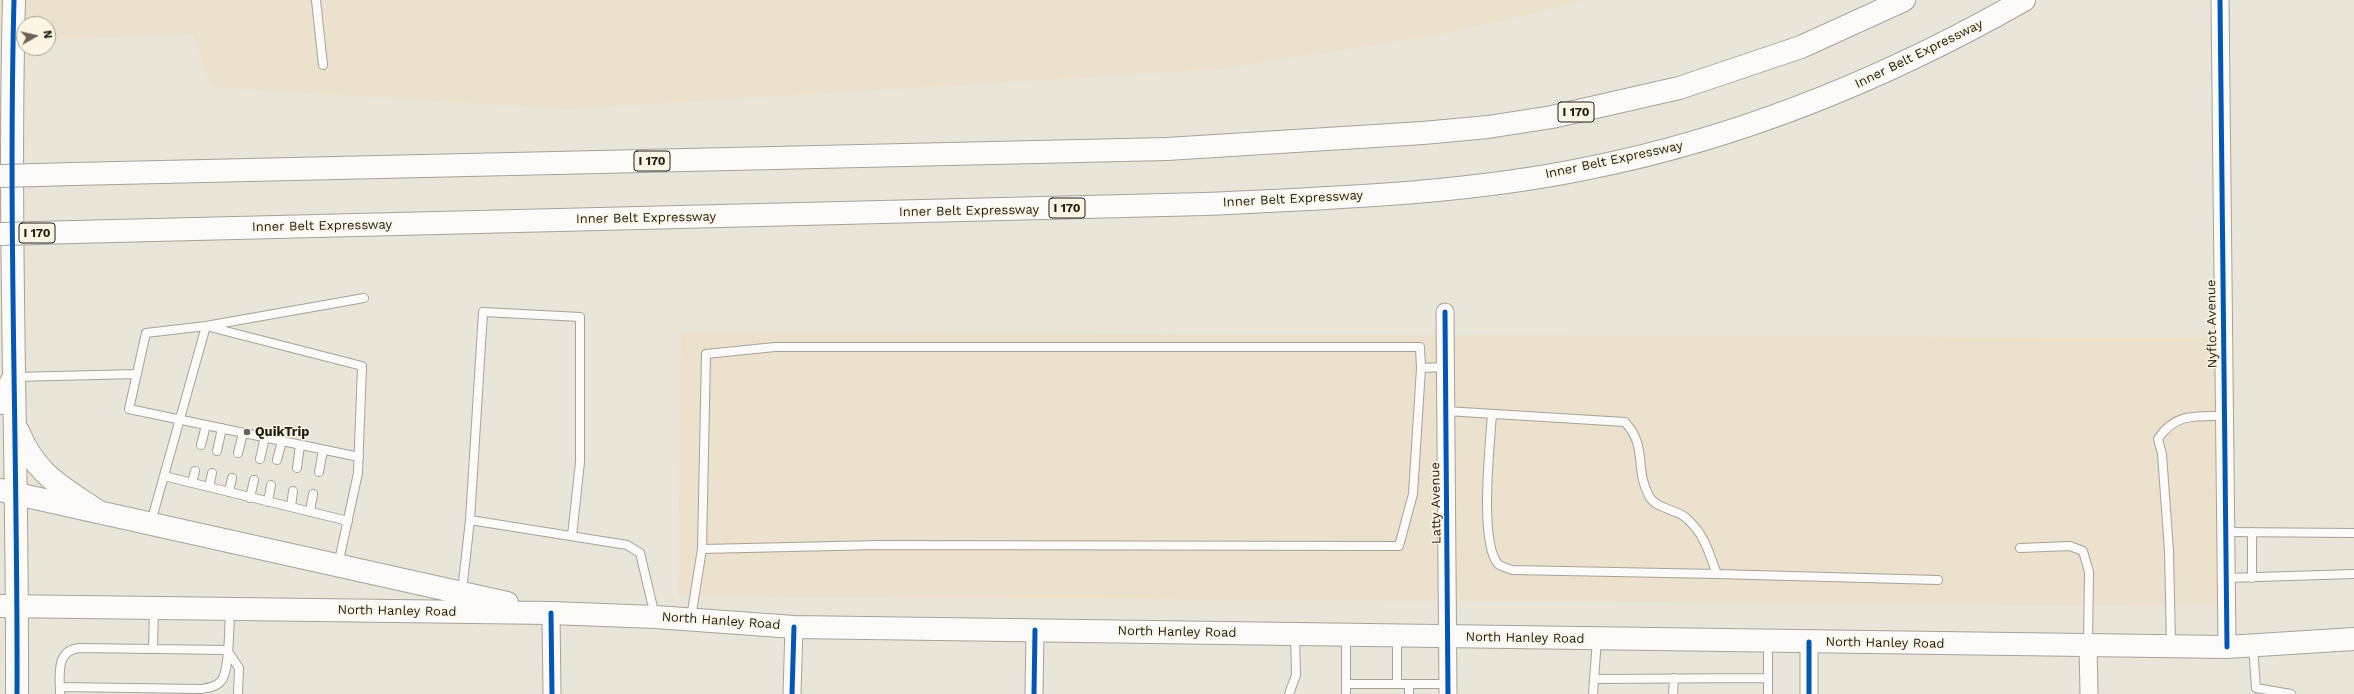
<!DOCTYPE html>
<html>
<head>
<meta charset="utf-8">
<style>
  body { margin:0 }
  #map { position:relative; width:2354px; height:694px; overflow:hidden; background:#eae5d9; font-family:"Work Sans",sans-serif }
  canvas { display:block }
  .north { position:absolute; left:16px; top:16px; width:40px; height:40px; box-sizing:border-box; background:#fdf5e3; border:1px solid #a49e90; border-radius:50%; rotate:82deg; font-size:11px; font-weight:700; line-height:16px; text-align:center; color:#1f1c14 }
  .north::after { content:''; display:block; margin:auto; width:14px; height:18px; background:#666259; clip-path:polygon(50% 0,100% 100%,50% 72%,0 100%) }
</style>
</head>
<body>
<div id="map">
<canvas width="2354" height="694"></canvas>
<div class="north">N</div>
</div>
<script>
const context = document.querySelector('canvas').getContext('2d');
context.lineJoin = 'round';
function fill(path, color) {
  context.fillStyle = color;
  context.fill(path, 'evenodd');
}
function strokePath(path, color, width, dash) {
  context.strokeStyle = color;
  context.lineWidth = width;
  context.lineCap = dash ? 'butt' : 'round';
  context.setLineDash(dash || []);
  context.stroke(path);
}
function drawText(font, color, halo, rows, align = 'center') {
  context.font = font + ' "Work Sans",sans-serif';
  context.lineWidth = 3;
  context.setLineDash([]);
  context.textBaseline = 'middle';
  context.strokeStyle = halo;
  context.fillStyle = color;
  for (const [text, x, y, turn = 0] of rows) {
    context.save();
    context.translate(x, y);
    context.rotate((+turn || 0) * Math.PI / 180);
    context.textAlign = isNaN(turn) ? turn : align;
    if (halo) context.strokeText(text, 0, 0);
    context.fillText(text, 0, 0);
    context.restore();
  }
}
fill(new Path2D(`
  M0,0H1589L1448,33L1221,69L567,109L210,87L193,34L48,39V24H24V40L0,41Z
  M681,332L2224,338L2226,606L678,596Z`), '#ebe1cc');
const lane = new Path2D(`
  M316,0L323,65
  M15,377L137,374
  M1446,411L1625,422C1648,447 1634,468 1649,496C1655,508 1674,509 1685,517C1705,534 1708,551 1717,574L1938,580
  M1492,414C1490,445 1479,542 1498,564C1501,567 1508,568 1512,570L1717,574
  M201,445L206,425
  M217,451L222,428
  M238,453L243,433
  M260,459L265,437
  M277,460L282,441
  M297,468L300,445
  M319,472L323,450
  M164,476L348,521
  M192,483L195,471
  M209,487L212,473
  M229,492L232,478
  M250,498L254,480
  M268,502L271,485
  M291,507L293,491
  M310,512L313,494
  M470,520L483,312L580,317V462L572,536
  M151,522L206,326L146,333L129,409C205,425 282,441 359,457
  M2226,532L2354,533
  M2252,532V578
  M2020,548L2070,546L2083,551L2089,572L2088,644
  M702,549L706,354L775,347H1420L1421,368
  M338,565L358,473L362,366L206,326L364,298
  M2226,578L2354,574
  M462,591L470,520L627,545L640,553L655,616
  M691,618L702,549L879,545L1399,546L1413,494L1421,368L1445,367
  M1397,637V684
  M1768,642V694
  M2171,645L2169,551L2162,454L2158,439C2174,413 2197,416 2224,416
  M2253,646L2256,688L2291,694
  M153,649L154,609
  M1594,679L1768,678
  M1346,684H1448
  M1409,685V694
  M60,687L201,689C208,688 216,687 221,681C230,671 229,625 230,610
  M60,694C60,675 55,650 80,648L227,650L239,668L238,694
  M1289,694L1296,675L1295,635
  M1346,694V636
  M1593,694L1597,639
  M1673,694L1674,678`);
const street = new Path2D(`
  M2220,0L2227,647
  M1445,312L1448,694
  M551,613L552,694
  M1809,642V694
  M2088,645L2089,694
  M792,694L794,627
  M1034,694L1035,630`);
const secondary = new Path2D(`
  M14,0C8,231 18,463 17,694
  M18,431C36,475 61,486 99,512`);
const primary = new Path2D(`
  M17,494L507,603
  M0,606L551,613L656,617L794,627L2227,647L2354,639`);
const highway = new Path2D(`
  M74,174L1167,149L1423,133L1488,127L1552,117L1679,88L1801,47L1904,0
  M74,232L1205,204C1333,198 1464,194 1589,168C1744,137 1887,78 2024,0
  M0,403L14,377
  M0,490L17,494`);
strokePath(lane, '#a7a299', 10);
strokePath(street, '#a7a299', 19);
strokePath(secondary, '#a7a299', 24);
strokePath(primary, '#a7a299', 24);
strokePath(highway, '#a7a299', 24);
strokePath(lane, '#fcfbf9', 8);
strokePath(street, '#fcfbf9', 17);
strokePath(secondary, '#fcfbf9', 22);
strokePath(primary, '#fcfbf9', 22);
strokePath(highway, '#fcfbf9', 22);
const highwayBridge = new Path2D(`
  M0,176L74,174
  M0,234L74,232`);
strokePath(highwayBridge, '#a7a299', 24, []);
strokePath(highwayBridge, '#fcfbf9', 22);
strokePath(new Path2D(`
  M14,0C8,231 18,463 17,694
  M2220,0L2227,647
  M1445,312L1448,694
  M551,613L552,694
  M1809,642V694
  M792,694L794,627
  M1034,694L1035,630`), '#0057b8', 5);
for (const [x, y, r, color] of [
  [247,432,4,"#666259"]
]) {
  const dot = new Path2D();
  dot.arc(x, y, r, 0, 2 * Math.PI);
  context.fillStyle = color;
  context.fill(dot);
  strokePath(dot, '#fdf5e3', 1.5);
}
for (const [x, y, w] of [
  [1576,112,36],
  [652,161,36],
  [1067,208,36],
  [37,233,36]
]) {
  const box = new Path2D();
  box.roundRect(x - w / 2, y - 10, w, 20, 3);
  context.fillStyle = '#fdf5e3';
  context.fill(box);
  strokePath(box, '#1f1c14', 1);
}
drawText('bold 12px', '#1f1c14', null, [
  ["I 170",1576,112],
  ["I 170",652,161],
  ["I 170",1067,208],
  ["I 170",37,233]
]);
drawText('13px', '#1f1c14', '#fdf5e3', [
  ["Inner Belt Expressway",1919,54,-26],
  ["Inner Belt Expressway",1614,160,-12],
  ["Inner Belt Expressway",1293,199,-3],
  ["Inner Belt Expressway",969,211,-1],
  ["Inner Belt Expressway",646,218,-1],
  ["Inner Belt Expressway",322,226,-1],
  ["Nyflot Avenue",2212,324,-91],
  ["Latty Avenue",1436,503,-91],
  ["North Hanley Road",397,611,1],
  ["North Hanley Road",721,621,4],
  ["North Hanley Road",1177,632,1],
  ["North Hanley Road",1525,638,1],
  ["North Hanley Road",1885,643,1]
]);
drawText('bold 13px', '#1f1c14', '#fdf5e3', [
  ["QuikTrip",255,432]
], 'left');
</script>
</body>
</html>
